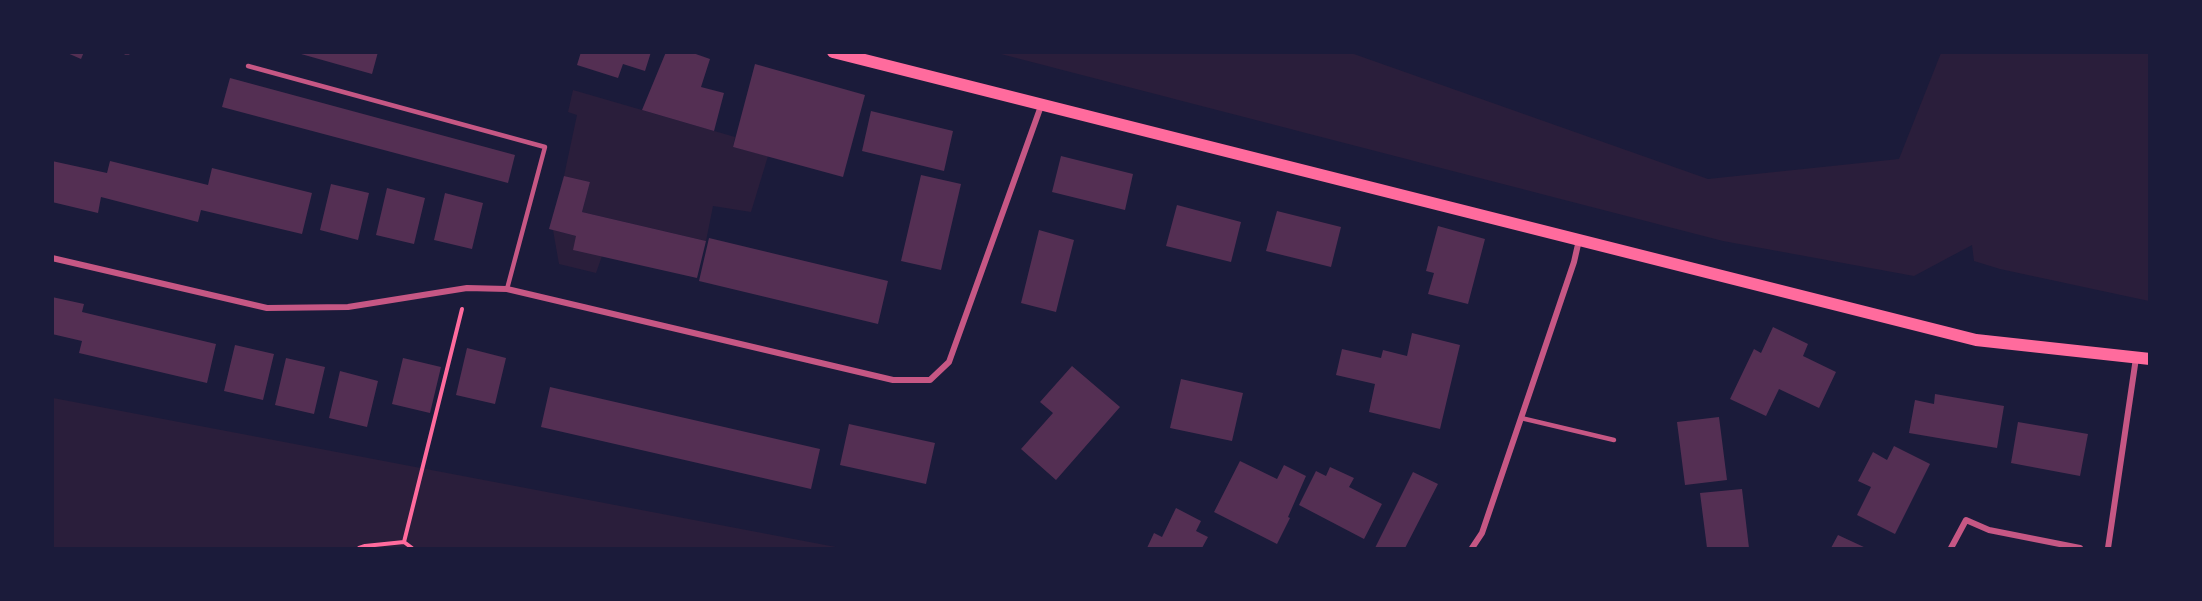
<!DOCTYPE html>
<html>
<head>
<meta charset="utf-8">
<style>
  body { margin:0 }
  #map { position:relative; width:2202px; height:601px; overflow:hidden; background:#1b1b3a; font-family:Lora,serif }
  canvas { display:block }
  .frame { position:absolute; inset:0; border:54px solid #1b1b3a; pointer-events:none }
</style>
</head>
<body>
<div id="map">
<canvas width="2202" height="601"></canvas>
<div class="frame"></div>
</div>
<script>
const context = document.querySelector('canvas').getContext('2d');
context.lineJoin = 'round';
function fill(path, color) {
  context.fillStyle = color;
  context.fill(path, 'evenodd');
}
function strokePath(path, color, width, dash) {
  context.strokeStyle = color;
  context.lineWidth = width;
  context.lineCap = dash ? 'butt' : 'round';
  context.setLineDash(dash || []);
  context.stroke(path);
}
fill(new Path2D(`
  M997,53H1351L1708,179L1899,159L1941,53H2149V301L2000,269L1974,261L1972,245L1914,276L1723,241Z
  M573,90L735,137L733,147L768,156L751,212L713,206L706,241L582,212L590,182L564,176L577,115L568,112Z
  M553,230L576,236L602,256L596,273L559,264Z
  M53,398L841,548H53Z`), '#2a1e3b');
fill(new Path2D(`
  M65,52H84L81,59Z
  M294,52H378L372,74Z
  M581,52H651L645,71L623,64L618,78L577,65Z
  M666,52H690L710,59L701,87L724,93L714,131L642,110Z
  M755,64L865,95L843,177L733,147Z
  M230,78L515,155L508,183L222,107Z
  M871,111L953,131L944,171L862,151Z
  M1061,156L1133,174L1125,210L1052,192Z
  M52,161L107,173L110,161L208,185L212,168L312,193L302,234L201,210L198,222L101,197L98,213L52,202Z
  M921,175L961,184L941,270L901,261Z
  M564,176L590,182L582,212L706,241L697,278L573,250L576,236L549,229Z
  M331,184L369,193L358,240L320,230Z
  M387,188L425,198L414,244L376,235Z
  M445,193L483,203L472,249L434,240Z
  M1177,205L1241,222L1231,262L1166,246Z
  M1277,211L1341,227L1331,267L1266,251Z
  M1438,226L1485,239L1468,304L1428,294L1434,273L1426,271Z
  M1039,230L1074,240L1056,312L1021,303Z
  M709,238L888,281L878,324L699,281Z
  M52,297L84,304L82,312L216,344L207,383L79,353L82,341L52,334Z
  M1773,327L1808,344L1803,356L1836,372L1819,408L1779,389L1766,416L1730,399L1754,349L1761,353Z
  M1412,333L1460,345L1440,429L1369,412L1375,384L1336,375L1342,349L1381,358L1383,350L1407,356Z
  M235,345L274,354L263,400L224,391Z
  M467,348L506,358L495,404L456,395Z
  M286,358L325,367L314,414L275,405Z
  M403,358L441,367L430,413L392,404Z
  M1072,366L1120,407L1056,480L1021,449L1053,413L1040,402Z
  M340,371L378,381L367,427L329,418Z
  M1181,379L1243,393L1232,441L1170,428Z
  M550,387L820,449L811,489L541,427Z
  M1935,394L2004,406L1997,448L1909,433L1915,400L1934,404Z
  M1719,417L1727,480L1685,485L1677,422Z
  M2018,422L2088,434L2080,476L2011,463Z
  M849,424L935,443L926,484L840,465Z
  M1894,446L1930,464L1895,534L1857,515L1871,487L1858,481L1873,452L1887,460Z
  M1240,461L1277,479L1284,465L1306,476L1288,517L1290,518L1277,544L1214,512Z
  M1330,467L1354,478L1349,487L1382,504L1364,539L1299,505L1316,471L1326,476Z
  M1413,472L1438,484L1405,548H1375Z
  M1742,489L1749,548H1707L1700,493Z
  M1176,508L1201,521L1196,531L1208,537L1202,548H1147L1154,533L1162,537Z
  M1838,535L1866,548H1831Z`), '#542f53');
strokePath(new Path2D(`
  M359,548L365,546L404,542
  M412,548L404,542L462,309`), '#ff6b9d', 4);
strokePath(new Path2D(`
  M125,52H129
  M248,66L545,147L507,289
  M1521,418L1614,440`), '#c65784', 4.5);
strokePath(new Path2D(`
  M52,258L267,308L348,307L467,288L507,289L893,380H930L949,362L1041,106
  M1472,548L1482,533L1574,262L1579,240
  M1951,548L1966,520L1989,530L2080,548
  M2108,548L2136,358`), '#c65784', 6);
strokePath(new Path2D(`
  M833,52L1976,340L2150,359`), '#ff6b9d', 12);
</script>
</body>
</html>
